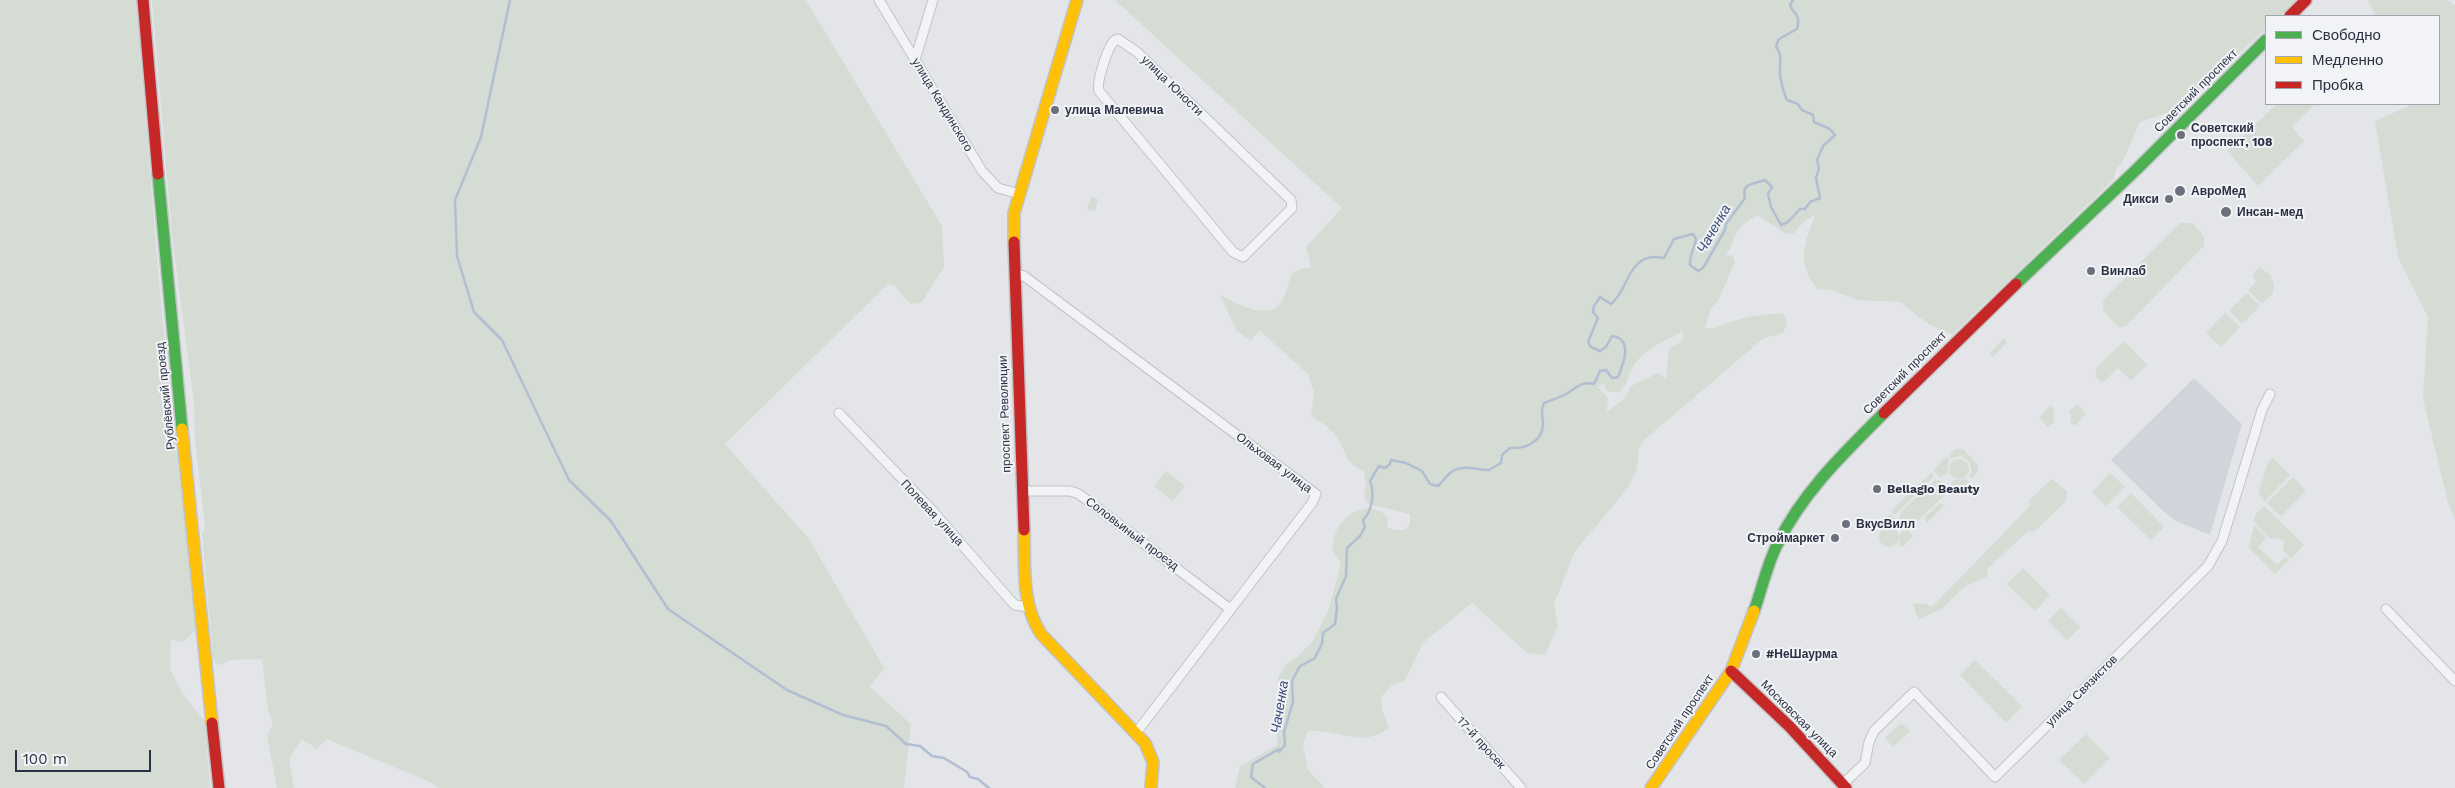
<!DOCTYPE html>
<html>
<head>
<meta charset="utf-8">
<style>
  body { margin:0 }
  #map { position:relative; width:2455px; height:788px; overflow:hidden; background:#e4e5e8; font-family:"Work Sans",sans-serif }
  canvas { display:block }
  .legend { position:absolute; left:2265px; top:15px; width:175px; height:90px; box-sizing:border-box; background:#f1f3f7; border:1px solid #a1a5af; margin:0; padding:6px 9px; list-style:none; font-size:15px; color:#2a3142 }
  .legend li { display:flex; align-items:center; gap:10px; height:25px }
  .legend b { width:25px; border:1px solid #a1a5af }
  .scale { position:absolute; left:15px; top:750px; width:136px; height:22px; box-sizing:border-box; border:2px solid #2a3142; border-top:0; padding-left:6px; font-size:15px; line-height:18px; white-space:nowrap; color:#2a3142; -webkit-text-stroke:4px #f1f3f7; paint-order:stroke }
</style>
</head>
<body>
<div id="map">
<canvas width="2455" height="788"></canvas>
<ul class="legend">
<li><b style="height:6px;background:#4caf50"></b>Свободно</li>
<li><b style="height:6px;background:#ffc107"></b>Медленно</li>
<li><b style="height:6px;background:#c62828"></b>Пробка</li>
</ul>
<div class="scale">100 m</div>
</div>
<script>
const context = document.querySelector('canvas').getContext('2d');
context.lineJoin = 'round';
function fill(path, color) {
  context.fillStyle = color;
  context.fill(path, 'evenodd');
}
function strokePath(path, color, width, dash) {
  context.strokeStyle = color;
  context.lineWidth = width;
  context.lineCap = dash ? 'butt' : 'round';
  context.setLineDash(dash || []);
  context.stroke(path);
}
function drawText(font, color, halo, rows, align = 'center') {
  context.font = font + ' "Work Sans",sans-serif';
  context.lineWidth = 4;
  context.setLineDash([]);
  context.textBaseline = 'middle';
  context.strokeStyle = halo;
  context.fillStyle = color;
  for (const [text, x, y, turn = 0] of rows) {
    context.save();
    context.translate(x, y);
    context.rotate((+turn || 0) * Math.PI / 180);
    context.textAlign = isNaN(turn) ? turn : align;
    if (halo) context.strokeText(text, 0, 0);
    context.fillText(text, 0, 0);
    context.restore();
  }
}
fill(new Path2D(`
  M2194,378L2242,424L2210,535L2176,521L2163,511L2111,460Z`), '#d2d4db');
fill(new Path2D(`
  M0,0H136L160,295L196,624L195,631L183,642L171,640L170,669L182,693L205,721L210,788H0Z
  M152,0H806L942,226L944,267L922,302L910,304L894,285L888,284L725,444L809,539L884,668L870,687L911,724L904,788H438L432,783L327,739L317,749L302,739L289,759L294,788H277L267,736L273,723L268,710L262,659C251,660 243,659 233,660C227,660 223,665 217,665L213,659L202,534L205,526L195,439L194,403L172,235Z
  M1115,0H2298L2280,16H2266V29L2176,110L2140,122L2122,163L2116,169L2114,179L1953,334C1938,332 1912,313 1901,302L1857,300L1832,290L1817,289C1795,259 1805,245 1815,215L1805,221L1793,234L1785,233L1757,215C1750,220 1741,225 1737,232C1732,240 1732,248 1726,255L1733,256L1735,262L1718,301L1711,308L1705,328C1716,330 1718,326 1728,323C1744,317 1767,313 1784,314L1787,323L1783,333L1764,338L1644,440L1639,448L1637,469L1628,488L1575,551L1554,604L1558,626L1545,655L1527,653L1472,603L1423,643L1405,680L1392,685L1381,697L1382,709L1389,728C1361,749 1340,729 1308,731L1303,745L1308,770L1325,788H1235L1240,767L1277,745C1277,722 1282,700 1278,677L1286,664L1297,657L1313,641L1329,608L1341,564C1339,560 1334,555 1333,551C1330,521 1364,495 1388,517L1387,527L1394,530H1405L1410,524V514L1368,504L1364,497L1366,485L1364,471C1344,462 1348,456 1338,439C1332,429 1321,422 1311,416L1314,392L1308,374L1259,330L1251,341L1236,330L1220,294C1235,304 1271,323 1283,299C1292,282 1284,270 1311,267L1306,247L1342,208ZM1682,332L1684,336L1682,341L1669,349L1666,379L1658,373L1631,386L1624,399L1607,412L1608,398L1598,387L1603,383L1608,392H1619C1629,385 1627,375 1634,365C1645,349 1665,340 1682,332Z
  M2368,0H2448L2455,5V519L2448,503L2423,399L2428,317L2398,257L2375,121L2409,106V104H2439V16H2375Z
  M2277,104H2315L2292,127L2304,141L2258,186L2227,151Z
  M1091,197L1098,199L1095,212L1087,209Z
  M2180,223H2192L2204,236V246L2126,326L2118,327L2103,310V300Z
  M2259,267L2272,276L2270,278L2274,283L2273,293L2262,304L2248,290L2256,282L2252,275Z
  M2247,293L2260,306L2242,324L2229,310Z
  M2225,313L2240,327L2221,347L2206,333Z
  M2004,338L2007,342L1993,357L1990,353Z
  M2124,341L2147,365L2131,381L2118,368L2102,383L2095,376L2097,367Z
  M2077,404L2086,414L2075,426L2070,422L2071,417L2069,411Z
  M2051,405L2054,410L2053,416L2054,422L2048,427L2039,418Z
  M1956,449H1963L1978,465V471L1972,479L1969,477L1972,472L1969,461L1961,456L1951,458L1948,455Z
  M1946,457L1949,460L1947,473L1940,477L1933,470Z
  M2273,458L2290,475L2265,501L2258,494L2268,463Z
  M1949 469a10 10 0 1 1 20 0a10 10 0 1 1-20 0Z
  M1166,471L1185,486L1173,501L1154,486Z
  M1931,473L1934,476L1916,493L1913,490Z
  M2110,473L2125,487L2106,506L2092,492Z
  M2293,477L2306,491L2281,516L2267,503Z
  M1967,479L1969,482L1957,493L1950,487L1953,480Z
  M2052,479L2067,491L2066,501L2034,532L2028,531L1987,569L1988,576L1965,586L1943,608L1918,620L1913,603L1927,604L1932,607L2030,506L2029,500Z
  M1935,480H1940L1946,487L1947,493L1912,526H1906L1900,520V513Z
  M1910,492L1914,496L1895,515L1891,512Z
  M2131,493L2164,527L2151,540L2117,507Z
  M1940,503L1945,505L1927,523L1924,518Z
  M2264,506L2304,545L2291,558L2283,551L2284,541L2278,538L2271,539L2254,522L2255,515Z
  M1890,514L1896,520V523L1881,528L1878,525Z
  M2254,525L2266,538L2258,547L2277,565L2285,557L2289,560L2275,574L2249,548Z
  M1879 537a10 10 0 1 1 20 0a10 10 0 1 1-20 0Z
  M1907,529L1913,536L1902,547L1899,545L1900,533Z
  M2023,568L2050,595L2035,611L2007,584Z
  M2061,608L2080,627L2067,640L2048,621Z
  M1975,660L2022,706L2006,723L1960,675Z
  M1901,723L1910,731L1893,747L1885,738Z
  M2086,734L2110,758L2084,784L2059,760Z`), '#d4dcd4');
strokePath(new Path2D(`
  M510,0L481,137L455,200L457,256L474,312L502,340L569,480L611,521L668,609L787,690L843,715L886,726L906,744L920,746L932,756L944,758L967,772L970,777L978,779L989,788
  M1265,788L1251,777L1253,764L1279,749V752L1285,745L1284,732L1293,702L1292,681L1300,666L1314,659L1322,644L1323,633L1335,624L1337,608L1336,599L1346,576L1347,548L1360,536L1365,527L1363,520C1372,512 1375,492 1370,481L1379,466L1385,468L1390,464L1391,460L1406,463L1422,471L1430,484L1438,486C1442,482 1445,478 1449,474C1460,463 1476,470 1489,470L1501,463L1502,455L1510,448C1524,449 1541,443 1543,426C1544,416 1539,414 1544,403C1551,400 1558,398 1564,395C1576,389 1579,381 1594,384L1600,371L1606,370L1612,378L1618,377C1623,364 1634,339 1612,336L1606,347L1600,351L1591,347L1588,342L1598,318L1593,312L1594,306L1600,297L1611,304C1628,291 1628,256 1656,257C1659,257 1661,258 1664,258L1674,239L1693,234L1696,239C1695,248 1689,255 1690,265L1698,271L1703,268L1725,230L1726,224L1745,198C1741,182 1755,184 1765,180L1772,187L1768,194L1771,207L1781,225L1788,222L1800,209H1805L1810,202L1820,198L1816,178L1819,168L1817,160L1823,146L1835,135L1830,129L1814,122L1813,115L1802,110L1798,104L1787,100C1784,94 1779,76 1780,69C1780,59 1782,55 1776,46L1779,39L1797,29C1801,13 1794,16 1790,5L1793,0`), '#b2bfd2', 2.5);
const street = new Path2D(`
  M879,0L982,171L998,188L1019,194
  M1118,39L1137,52L1291,200L1292,208L1243,257L1233,252L1099,91C1096,82 1108,46 1115,40Z
  M915,60L933,0
  M1014,274L1024,276L1316,494L1312,503L1136,733
  M839,413L931,509L1010,600L1015,605L1028,607
  M1022,491H1070L1079,494L1230,609
  M2386,609L2455,681
  M1441,697L1521,788
  M1843,784L1865,763L1869,742L1874,731L1914,692L1995,777L2208,566L2222,541L2262,410L2270,394`);
const fast = new Path2D(`
  M158,174L182,429
  M2016,284L2137,169L2266,40
  M1754,611C1762,589 1767,564 1778,543C1803,492 1844,453 1884,413`);
const slow = new Path2D(`
  M1014,242V213L1077,0
  M182,429L212,723
  M1024,530C1025,565 1021,604 1041,634L1145,743L1153,762L1151,788
  M1651,788L1731,671L1754,611`);
const jam = new Path2D(`
  M143,0L158,174
  M2290,16L2306,0
  M1014,242L1024,530
  M1884,413L2016,284
  M1731,671L1790,727L1846,788
  M212,723L219,788`);
strokePath(street, '#c2c3c6', 11);
strokePath(fast, '#c2c3c6', 14);
strokePath(slow, '#c2c3c6', 14);
strokePath(jam, '#c2c3c6', 14);
strokePath(street, '#f2f3f5', 9);
strokePath(fast, '#4caf50', 11);
strokePath(slow, '#ffc107', 11);
strokePath(jam, '#c62828', 11);
for (const [x, y, r, color] of [
  [1055,110,5,"#6b707c"],
  [2181,135,5,"#6b707c"],
  [2180,191,6,"#6b707c"],
  [2169,199,5,"#6b707c"],
  [2226,212,6,"#6b707c"],
  [2091,271,5,"#6b707c"],
  [1877,489,5,"#6b707c"],
  [1846,524,5,"#6b707c"],
  [1835,538,5,"#6b707c"],
  [1756,654,5,"#6b707c"]
]) {
  const dot = new Path2D();
  dot.arc(x, y, r, 0, 2 * Math.PI);
  context.fillStyle = color;
  context.fill(dot);
  strokePath(dot, '#f1f3f7', 2);
}
drawText('12px', '#2a3142', '#f1f3f7', [
  ["улица Юности",1172,86,44],
  ["Советский проспект",2196,91,-45],
  ["улица Кандинского",942,105,59],
  ["Советский проспект",1905,373,-45],
  ["Рублёвский проезд",166,396,-96],
  ["проспект Революции",1005,414,-92],
  ["Ольховая улица",1274,463,37],
  ["Полевая улица",932,513,47],
  ["Соловьиный проезд",1132,534,37],
  ["улица Связистов",2082,691,-45],
  ["Московская улица",1799,719,45],
  ["Советский проспект",1680,722,-56],
  ["17-й просек",1481,743,48]
]);
drawText('bold 12px', '#2a3142', '#f1f3f7', [
  ["улица Малевича",1065,110],
  ["Советский",2191,128],
  ["проспект, 108",2191,142],
  ["АвроМед",2191,191],
  ["Дикси",2159,199,"right"],
  ["Инсан-мед",2237,212],
  ["Винлаб",2101,271],
  ["Bellagio Beauty",1887,489],
  ["ВкусВилл",1856,524],
  ["Строймаркет",1825,538,"right"],
  ["#НеШаурма",1766,654]
], 'left');
drawText('italic 14px', '#354c75', '#f1f3f7', [
  ["Чаченка",1714,229,-60],
  ["Чаченка",1280,707,-81]
]);
</script>
</body>
</html>
